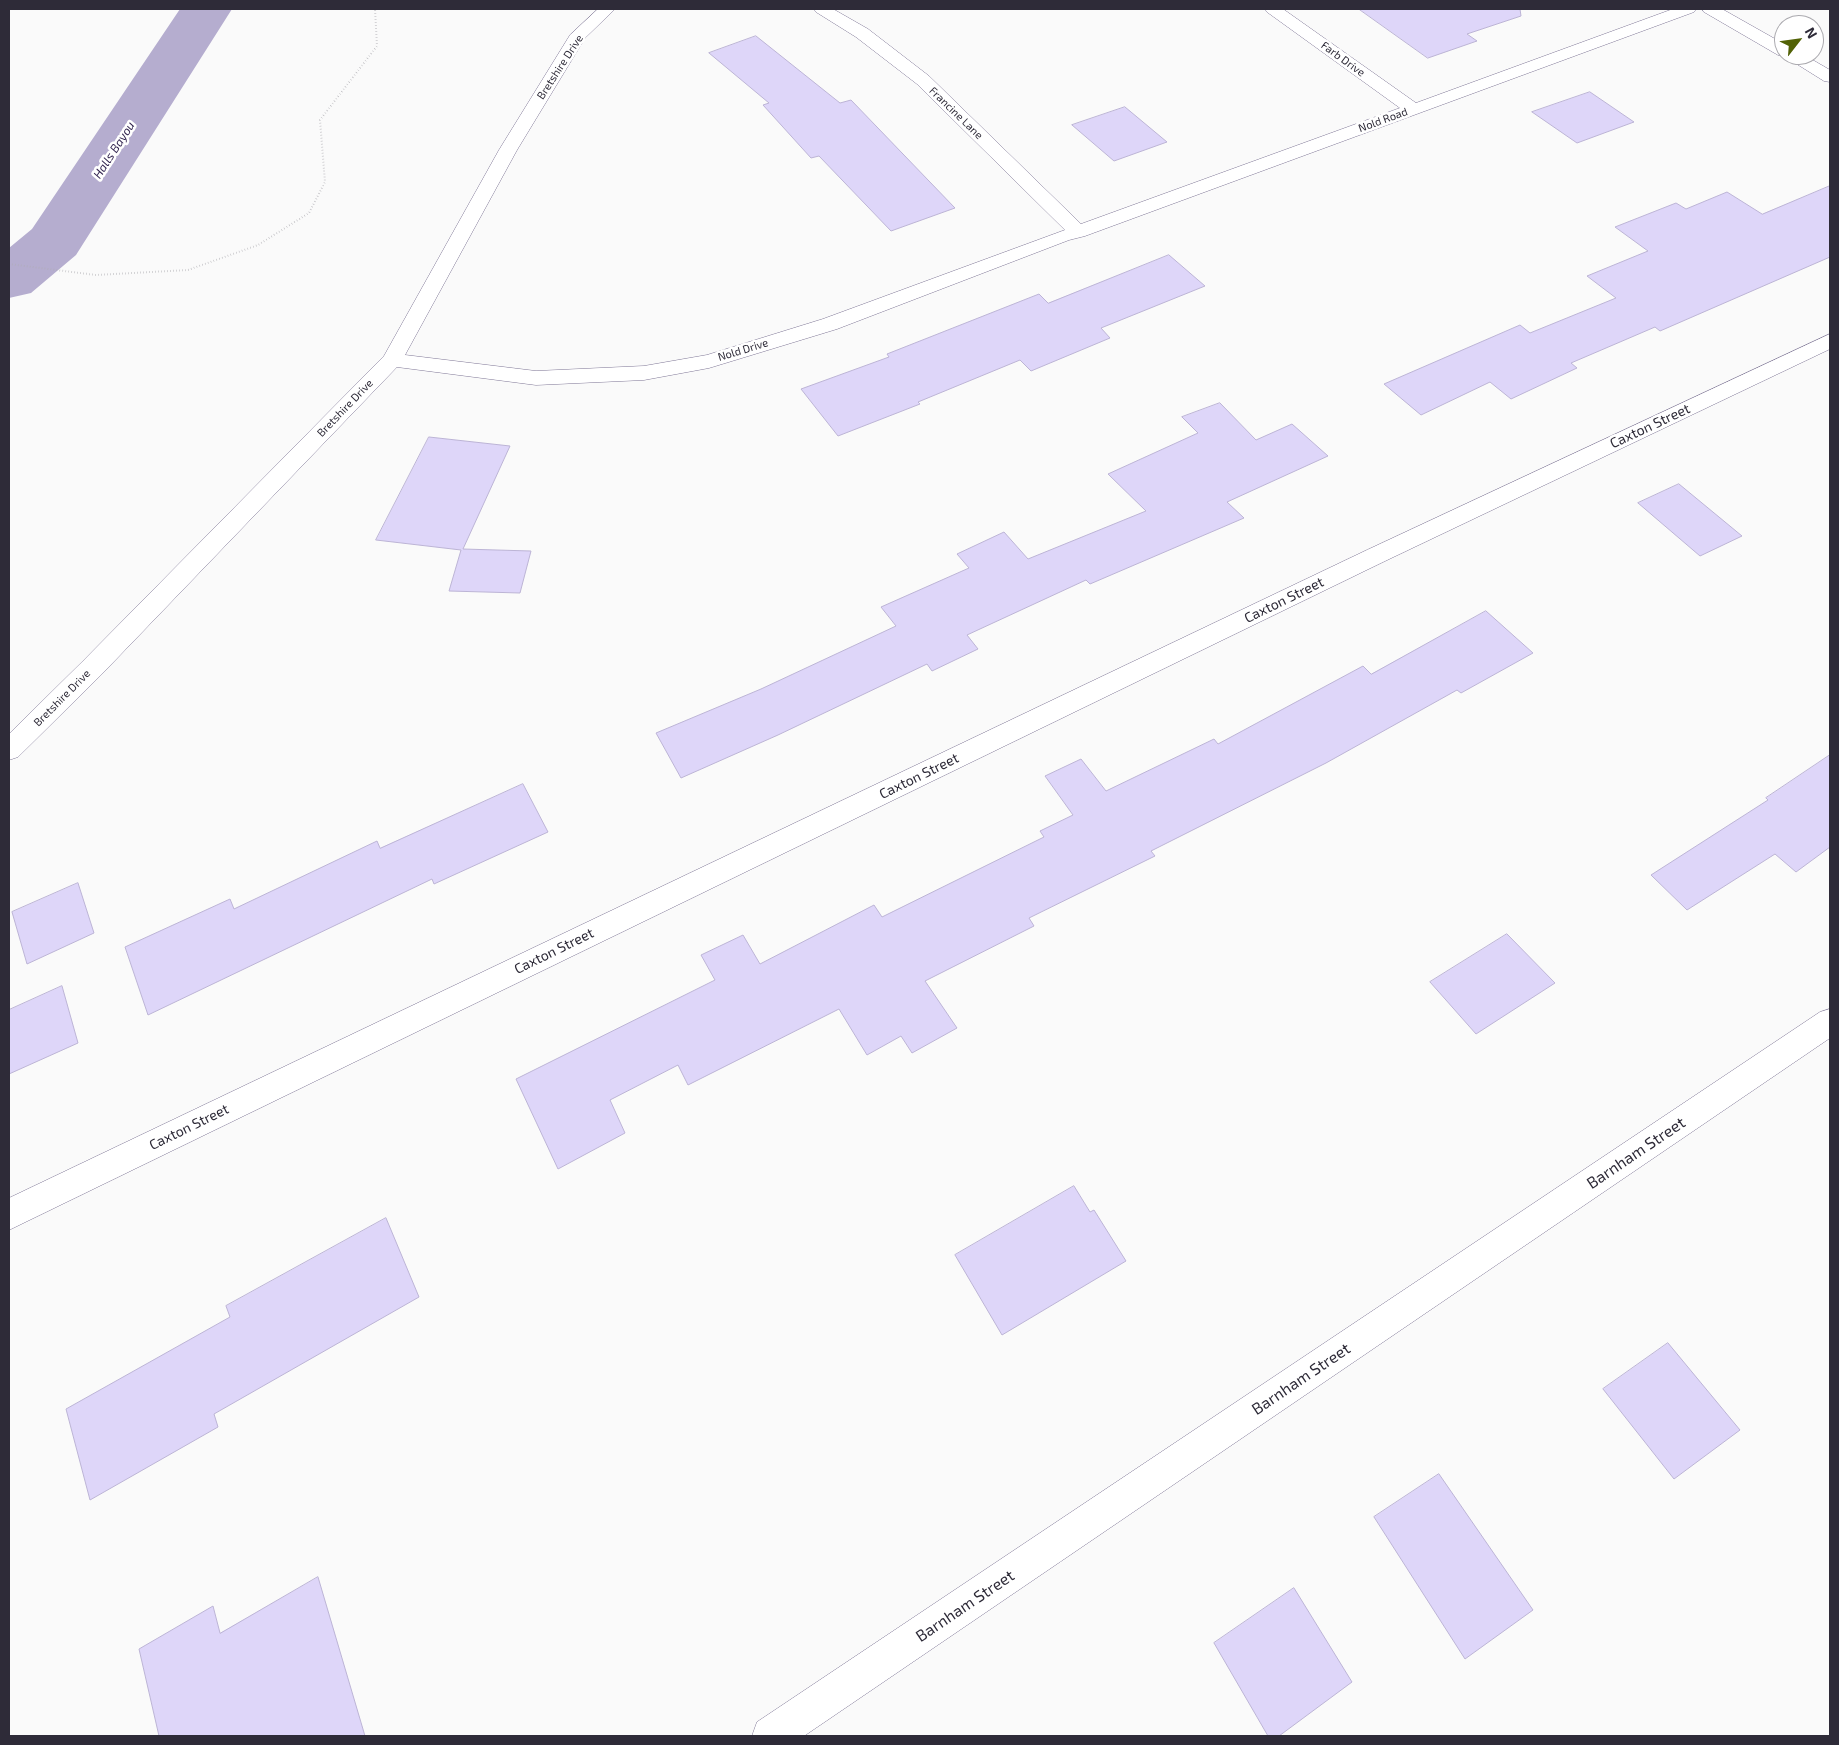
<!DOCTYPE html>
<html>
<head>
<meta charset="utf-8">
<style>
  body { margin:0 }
  #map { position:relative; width:1839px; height:1745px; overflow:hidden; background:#fafafa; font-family:"Exo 2",sans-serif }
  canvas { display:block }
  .frame { position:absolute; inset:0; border:10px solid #2e2b38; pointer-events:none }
  .north { position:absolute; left:1774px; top:15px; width:50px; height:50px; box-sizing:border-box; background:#fff; border:1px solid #abaaaf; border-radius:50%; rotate:60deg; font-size:14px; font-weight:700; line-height:20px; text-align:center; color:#2e2b38 }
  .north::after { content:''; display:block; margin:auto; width:18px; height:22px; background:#526206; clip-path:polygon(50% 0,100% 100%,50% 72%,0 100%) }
</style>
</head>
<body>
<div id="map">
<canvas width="1839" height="1745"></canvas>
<div class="frame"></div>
<div class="north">N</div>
</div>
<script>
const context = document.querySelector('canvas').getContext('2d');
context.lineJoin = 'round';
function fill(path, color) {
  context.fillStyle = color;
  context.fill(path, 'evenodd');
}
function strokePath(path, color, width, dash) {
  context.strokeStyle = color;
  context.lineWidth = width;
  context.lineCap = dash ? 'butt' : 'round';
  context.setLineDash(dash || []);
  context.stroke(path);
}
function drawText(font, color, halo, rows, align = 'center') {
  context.font = font + ' "Exo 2",sans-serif';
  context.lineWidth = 5;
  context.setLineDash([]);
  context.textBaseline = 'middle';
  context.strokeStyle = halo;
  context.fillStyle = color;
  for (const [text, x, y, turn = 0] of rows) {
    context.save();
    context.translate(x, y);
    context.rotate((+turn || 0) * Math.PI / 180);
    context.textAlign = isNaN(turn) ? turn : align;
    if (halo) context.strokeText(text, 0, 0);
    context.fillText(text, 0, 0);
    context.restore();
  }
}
fill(new Path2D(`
  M180,9H232L76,255L31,293L9,298V248L32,229Z`), '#b5adcf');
const building = new Path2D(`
  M1359,9H1520L1521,16L1467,34L1477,41L1428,58Z
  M756,36L840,103L851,100L955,208L891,231L819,156L811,158L763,105L769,103L709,53Z
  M1590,92L1634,122L1577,143L1532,112Z
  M1125,107L1167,142L1114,161L1072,125Z
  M1830,186V257L1660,331L1655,327L1571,363L1577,368L1511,399L1490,382L1421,415L1384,384L1520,325L1530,333L1616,298L1587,276L1648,251L1615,227L1676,203L1686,209L1727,192L1762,214Z
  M1169,255L1205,286L1101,328L1110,338L1031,371L1020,360L918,402L920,404L838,436L801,389L889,357L887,354L1039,294L1048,303Z
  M1220,403L1256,440L1292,424L1328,456L1227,502L1244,518L1090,584L1086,580L967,635L978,649L932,671L927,664L778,735L681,778L656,733L761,689L896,626L881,607L969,568L957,554L1004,532L1028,559L1146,511L1108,474L1198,433L1182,417Z
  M429,437L510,446L463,549L531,551L520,593L449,591L461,550L376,540Z
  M1679,484L1742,536L1700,556L1638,503Z
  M1486,611L1533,653L1461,693L1457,690L1326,763L1151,851L1155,856L1029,918L1034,926L925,981L957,1028L912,1053L901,1036L867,1055L839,1009L688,1085L678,1065L610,1100L625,1133L558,1169L516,1079L715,980L701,955L743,935L760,964L874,905L882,917L1044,837L1040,831L1073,815L1045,776L1081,759L1106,791L1214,739L1218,744L1363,666L1371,674Z
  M1830,755V847L1796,872L1775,854L1687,910L1651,875L1768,800L1766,798Z
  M523,784L548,832L434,884L432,879L148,1015L125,947L230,899L234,909L377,841L380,848Z
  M78,883L94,933L27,964L12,912Z
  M1507,934L1555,983L1476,1034L1430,982Z
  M62,986L78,1043L9,1074V1010Z
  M1074,1186L1090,1212L1094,1210L1126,1261L1002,1335L955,1255Z
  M386,1218L419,1297L214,1414L218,1427L90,1500L66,1409L230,1317L226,1306Z
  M1668,1343L1740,1430L1674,1479L1603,1389Z
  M1439,1474L1533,1610L1465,1659L1374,1517Z
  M318,1577L365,1736H159L139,1649L213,1606L220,1633Z
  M1294,1588L1352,1682L1279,1736H1268L1214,1643Z`);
fill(building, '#ded6f9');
strokePath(building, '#bcb4d5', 1);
const minor = new Path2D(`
  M598,9H615L585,38L517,150L405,355L536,371L644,366L707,355L823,319L1065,230L917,84L856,37L816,12L814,9H833L868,29L929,76L1081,224L1400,108L1267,12L1265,9H1283L1416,103L1673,9H1696L1694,12L1085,236L1069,240L837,329L709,368L644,380L536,385L397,367L101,675L18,757L9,760V734L83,661L384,356L499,150L570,35Z
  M1702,9H1722L1784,44V55H1804L1830,70V82L1824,81L1784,56L1778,55L1704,12Z
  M1830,334V349L1383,562L9,1230V1198L1367,550Z
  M1830,1009V1038L804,1736H752L757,1722L1820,1012Z`);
strokePath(minor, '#7f7796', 1);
strokePath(new Path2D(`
  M9,264L96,275L188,270L258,245L309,213L325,182L320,120L377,46L375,9`), '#aeadb2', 2, [0.5, 2.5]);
fill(minor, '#fff');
drawText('11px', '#2e2b38', '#fff', [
  ["Farb Drive",1343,59,36],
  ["Bretshire Drive",560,67,-57],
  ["Francine Lane",956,113,44],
  ["Nold Road",1383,120,-20],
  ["Nold Drive",743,350,-17],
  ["Bretshire Drive",345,408,-46],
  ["Bretshire Drive",62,698,-45]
]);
drawText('italic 12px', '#2d1f4b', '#fff', [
  ["Halls Bayou",114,150,-57]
]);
drawText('14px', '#2e2b38', '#fff', [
  ["Caxton Street",1650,426,-25],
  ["Caxton Street",1284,600,-26],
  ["Caxton Street",919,776,-26],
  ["Caxton Street",554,951,-26],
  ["Caxton Street",189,1127,-26]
]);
drawText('16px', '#2e2b38', '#fff', [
  ["Barnham Street",1636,1153,-34],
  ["Barnham Street",1301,1379,-34],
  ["Barnham Street",965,1606,-34]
]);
</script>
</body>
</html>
